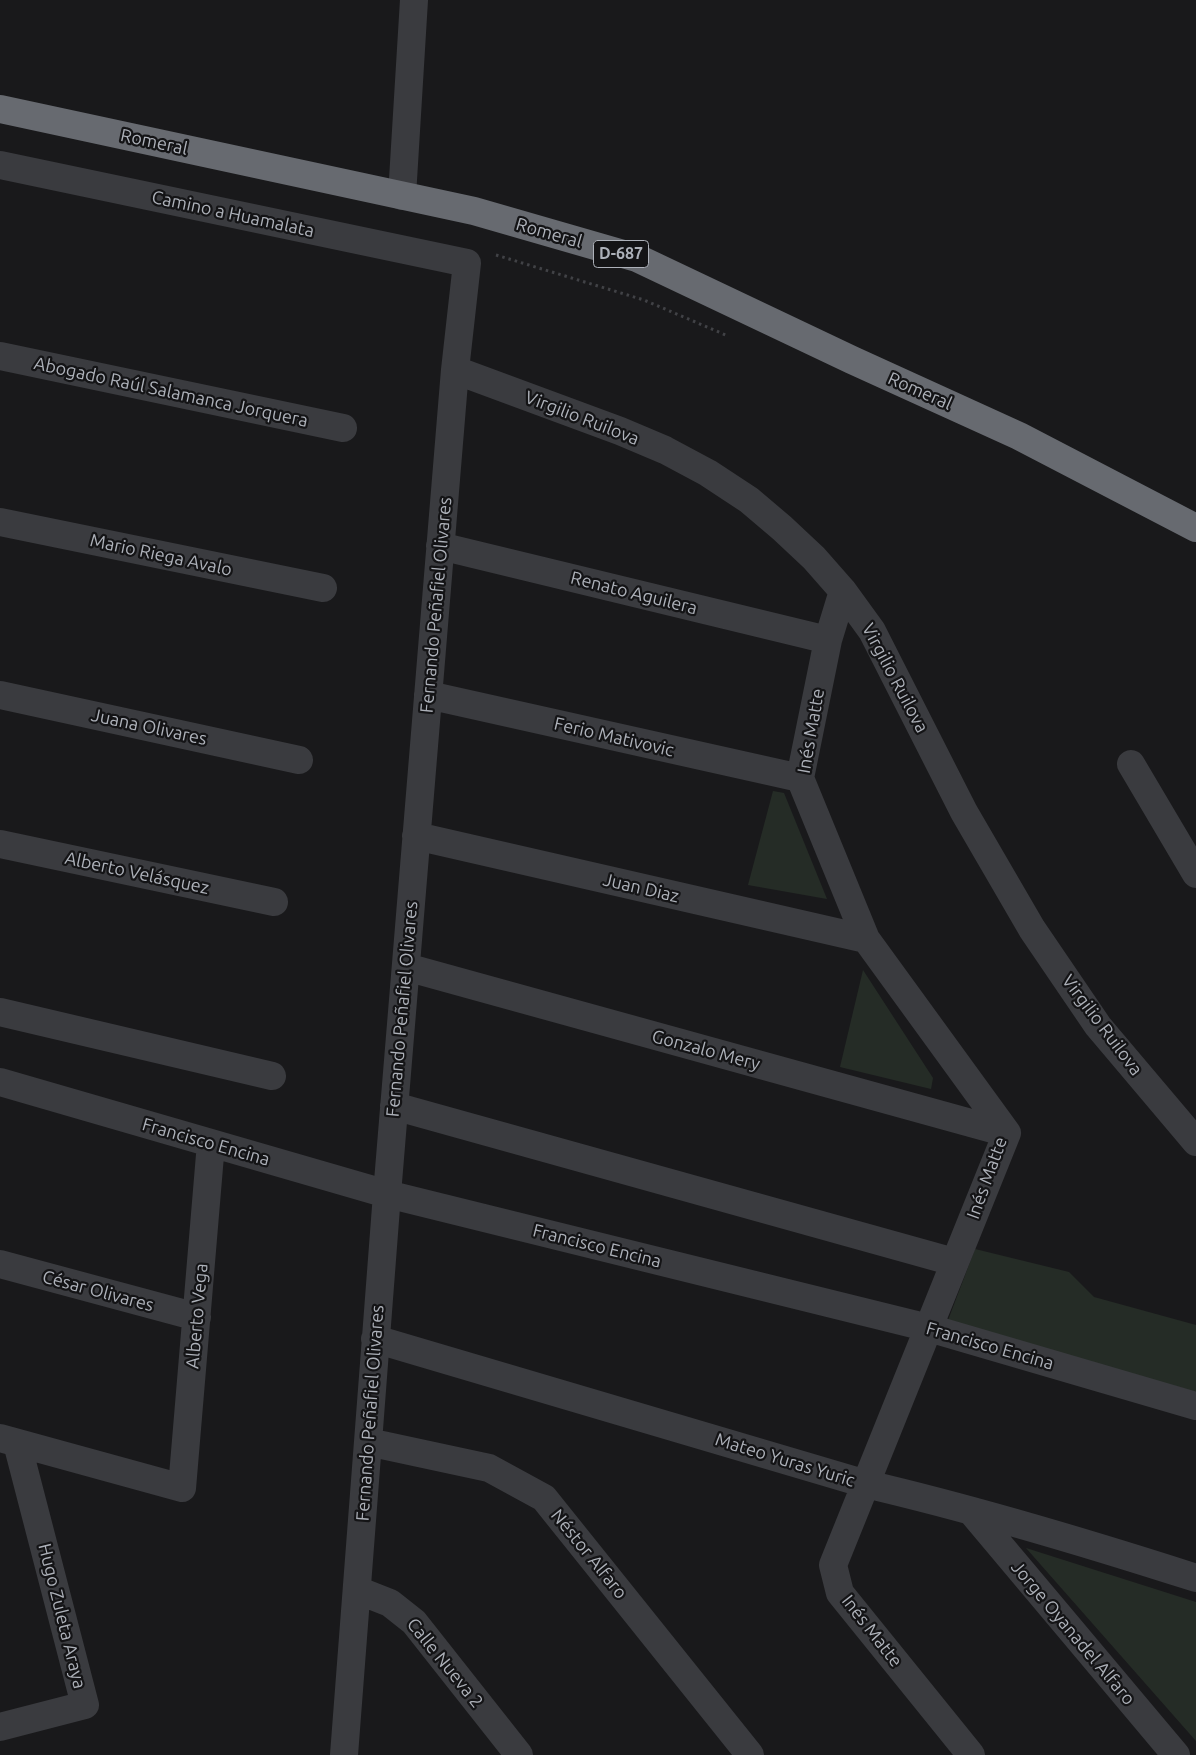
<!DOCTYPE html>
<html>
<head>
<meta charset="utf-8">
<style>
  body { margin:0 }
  canvas { display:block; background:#19191b }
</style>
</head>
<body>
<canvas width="1196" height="1755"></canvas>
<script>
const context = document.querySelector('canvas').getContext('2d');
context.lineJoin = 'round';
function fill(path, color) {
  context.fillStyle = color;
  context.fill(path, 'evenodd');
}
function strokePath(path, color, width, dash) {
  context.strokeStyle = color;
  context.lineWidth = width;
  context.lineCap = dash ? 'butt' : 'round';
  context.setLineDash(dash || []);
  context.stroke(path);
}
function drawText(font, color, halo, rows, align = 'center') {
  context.font = font + ' Ubuntu,sans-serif';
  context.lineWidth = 4.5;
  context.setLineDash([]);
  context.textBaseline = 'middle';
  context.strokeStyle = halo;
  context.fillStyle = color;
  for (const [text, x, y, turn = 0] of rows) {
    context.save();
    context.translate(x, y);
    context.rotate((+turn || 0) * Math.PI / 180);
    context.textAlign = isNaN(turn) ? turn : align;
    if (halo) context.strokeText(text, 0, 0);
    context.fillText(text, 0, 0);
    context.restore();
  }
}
fill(new Path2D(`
  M773,791L784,793L827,899L748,885Z
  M863,970L933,1078L931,1089L840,1067Z
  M975,1249L1069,1272L1094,1297L1196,1325V1392L947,1323Z
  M1026,1548L1196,1602V1741Z`), '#252c26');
strokePath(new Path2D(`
  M496,255L644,300L728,336`), '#414246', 3, [2.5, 4]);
strokePath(new Path2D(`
  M0,165L467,263L455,370L387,1194L344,1755
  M402,196L414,0
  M0,356L343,428
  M455,370L620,431L665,450L708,473L749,500L782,528L814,558L843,591L872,631L964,812L1032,929L1098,1026L1196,1142
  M0,522L323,588
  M440,546L828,640
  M843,591L828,640L800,778L866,939L1007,1133L833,1565L840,1593L971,1755
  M0,695L299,760
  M428,695L800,778
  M1131,764L1196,874
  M416,836L866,939
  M0,844L274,902
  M406,967L1007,1133
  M0,1012L272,1076
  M0,1082L387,1194L929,1328L1196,1406
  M394,1106L954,1262
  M0,1264L197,1317
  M375,1339L866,1484C977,1510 1087,1543 1196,1578
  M0,1438L182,1488L211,1143
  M368,1442L489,1468L544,1498L750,1755
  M971,1511L1176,1755
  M357,1590L390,1603L414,1622L519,1755
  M0,1727L85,1705L17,1443`), '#3a3b3f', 28);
strokePath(new Path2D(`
  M0,109L474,211L637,258L852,360L1019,436L1196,528`), '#676a70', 28);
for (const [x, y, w] of [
  [621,254,55]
]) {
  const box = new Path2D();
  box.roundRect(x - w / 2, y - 13.5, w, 27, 4);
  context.fillStyle = '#141416';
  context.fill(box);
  strokePath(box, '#adb1b9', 1);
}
drawText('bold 16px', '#adb1b9', null, [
  ["D-687",621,254]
]);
drawText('18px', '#adb1b9', '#141416', [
  ["Romeral",154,142,12],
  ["Camino a Huamalata",233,214,12],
  ["Romeral",549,233,16],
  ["Romeral",920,391,24],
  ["Abogado Raúl Salamanca Jorquera",171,392,12],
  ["Virgilio Ruilova",582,418,21],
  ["Mario Riega Avalo",161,555,12],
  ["Renato Aguilera",634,593,14],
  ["Fernando Peñafiel Olivares",436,605,-85],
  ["Virgilio Ruilova",895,678,62],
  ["Juana Olivares",149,727,12],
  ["Inés Matte",811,731,-80],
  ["Ferio Mativovic",614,737,13],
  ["Alberto Velásquez",137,873,12],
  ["Juan Diaz",641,888,13],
  ["Fernando Peñafiel Olivares",402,1009,-85],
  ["Virgilio Ruilova",1102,1025,53],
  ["Gonzalo Mery",706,1050,15],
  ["Francisco Encina",206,1142,16],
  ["Inés Matte",987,1178,-70],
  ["Francisco Encina",597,1246,14],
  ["César Olivares",98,1291,15],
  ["Alberto Vega",197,1316,-85],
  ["Francisco Encina",990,1346,16],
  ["Fernando Peñafiel Olivares",370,1413,-86],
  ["Mateo Yuras Yuric",785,1460,17],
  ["Néstor Alfaro",589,1554,51],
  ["Hugo Zuleta Araya",62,1616,76],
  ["Inés Matte",872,1631,52],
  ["Jorge Oyanadel Alfaro",1073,1633,50],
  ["Calle Nueva 2",445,1663,51]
]);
</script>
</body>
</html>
